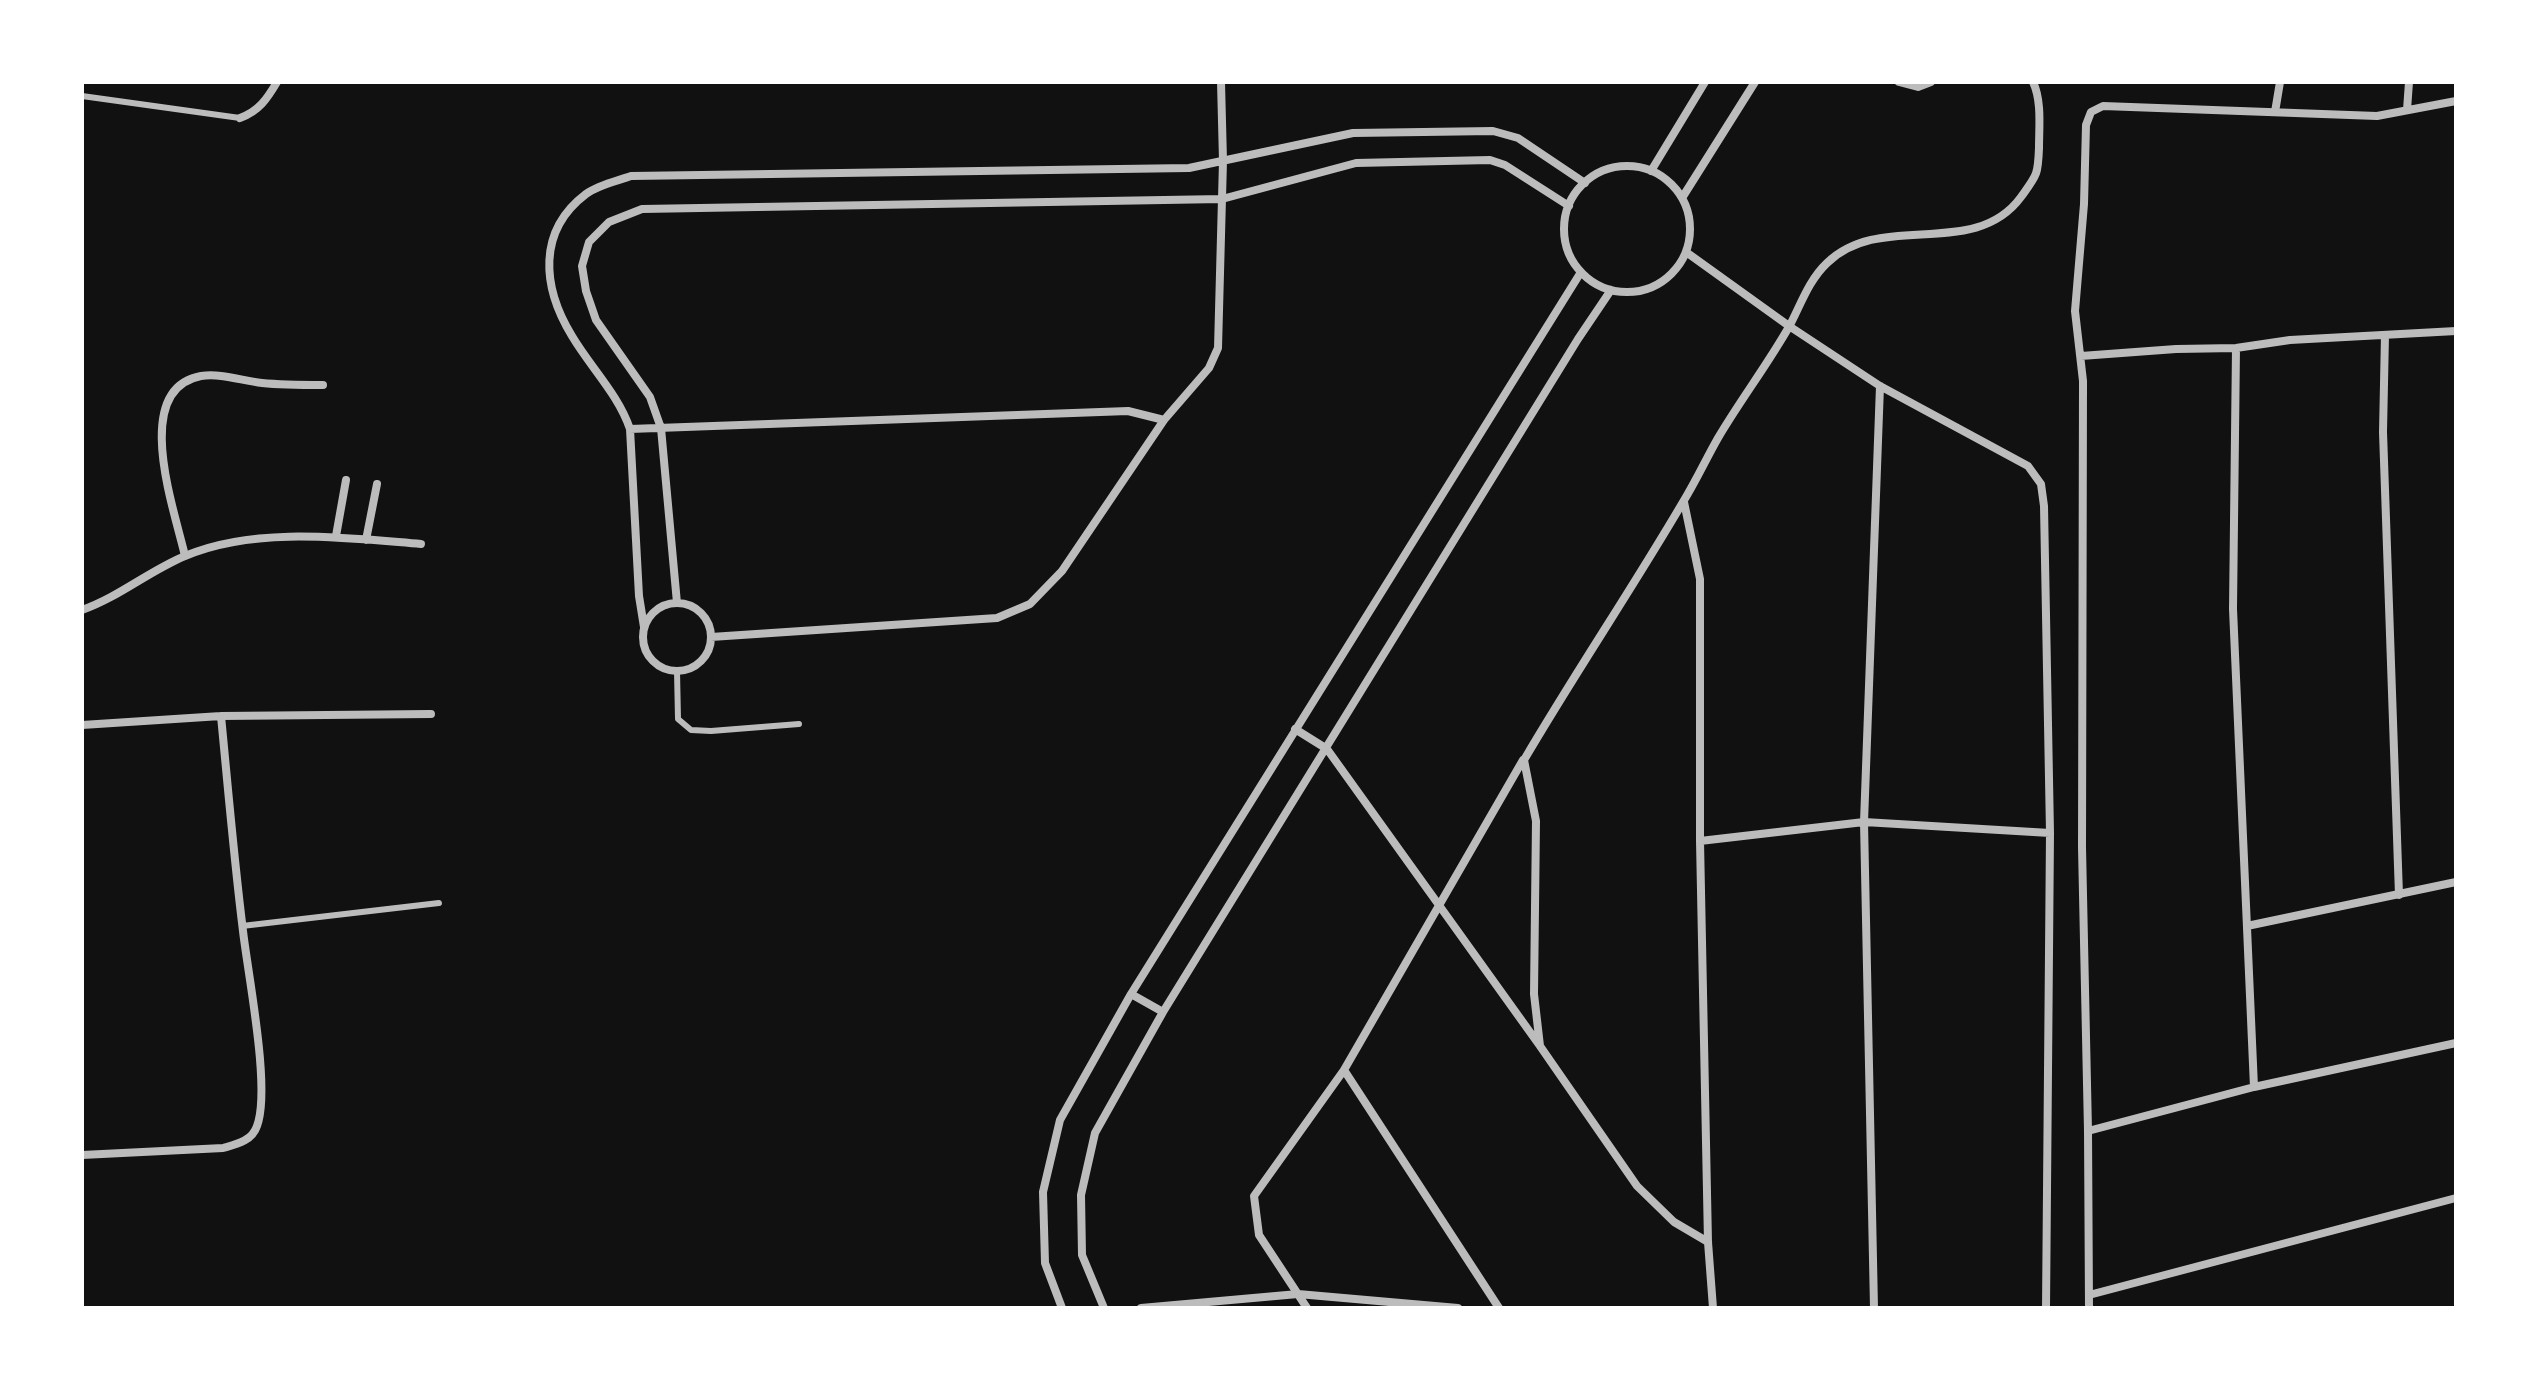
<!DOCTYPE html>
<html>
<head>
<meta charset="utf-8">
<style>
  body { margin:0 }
  #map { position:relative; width:2538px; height:1390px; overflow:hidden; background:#111; font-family:Commissioner,sans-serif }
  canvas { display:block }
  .frame { position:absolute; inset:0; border:84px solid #fff; pointer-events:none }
</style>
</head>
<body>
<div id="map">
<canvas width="2538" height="1390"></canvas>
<div class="frame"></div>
</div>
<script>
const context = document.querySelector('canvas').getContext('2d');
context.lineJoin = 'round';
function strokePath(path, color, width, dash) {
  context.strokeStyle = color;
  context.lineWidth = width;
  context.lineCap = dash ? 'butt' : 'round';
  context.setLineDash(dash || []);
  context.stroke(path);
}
strokePath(new Path2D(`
  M82,96L240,118
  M677,671L678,719L691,730L711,731L799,724
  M242,926L439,903`), '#bcbcbc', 6);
strokePath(new Path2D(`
  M1899,82L1918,87L1931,82
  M2407,110L2409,82
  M2275,112L2280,82
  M240,118C259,111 267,99 277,82
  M1564 229a63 63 0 1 1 126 0a63 63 0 1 1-126 0Z
  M1651,171L1705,82
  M1682,198L1755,82
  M1686,252L1789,326L1880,386L2028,466L2041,484L2044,506L2050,833L2046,1308
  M2385,335L2383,432L2399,895
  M2236,348L2233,609L2254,1087
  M2081,356L2176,349L2236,348L2290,340L2456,331
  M630,429L1128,411L1164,420
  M1684,502L1700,579V841L1708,1242L1713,1308
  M336,536L346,480
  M366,540L377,484
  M185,556C175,511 130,389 201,376C222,373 242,381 262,383C282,385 303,385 323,385
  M643 637a34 34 0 1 1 68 0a34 34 0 1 1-68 0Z
  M677,603L661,428L650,397L596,320L586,291L582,266L589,242L609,222L642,209L1222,199L1356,163L1490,160L1505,165L1569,206
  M82,610C119,597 149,571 185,556C255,526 347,538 421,544
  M644,627L639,596L630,429C618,394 591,368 572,336C542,287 537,231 586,194C598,185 617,181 631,176L1189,168L1353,133L1493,131L1518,138L1585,183
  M711,637L997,618L1030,604L1062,571L1164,420L1209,368L1218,348L1223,161L1221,82
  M82,725L221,716L431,714
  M1295,729L1327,749L1540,1046
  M1700,841L1864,822L2050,833
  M2247,926L2456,882
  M1131,994L1163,1012
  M1344,1070L1499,1308
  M2088,1131L2254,1087L2456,1043
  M82,1155L223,1148C237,1144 252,1141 257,1126C271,1089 248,975 243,931C234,859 228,788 221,716
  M1708,1242L1674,1222L1637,1186L1540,1046L1534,994L1536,821L1524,760C1575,673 1632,589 1683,502C1696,481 1706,459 1718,438C1741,399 1768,364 1790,325C1801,304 1809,280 1827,263C1881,210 1974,261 2021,197C2037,175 2038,175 2039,148C2039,127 2042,101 2033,82
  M2089,1295L2456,1198
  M1062,1308L1045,1263L1043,1192L1060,1120L1131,994L1581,272
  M1104,1308L1082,1255L1081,1195L1095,1133L1163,1012L1578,339L1611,290
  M1141,1308L1298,1294L1458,1308
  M1307,1308L1259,1235L1254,1196L1344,1070L1523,760
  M1874,1308L1864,822L1880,386
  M2089,1308L2088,1131L2082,847L2083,381L2075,311L2084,204L2086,125L2091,112L2103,106L2377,116L2456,101`), '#bcbcbc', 8);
</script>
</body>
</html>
